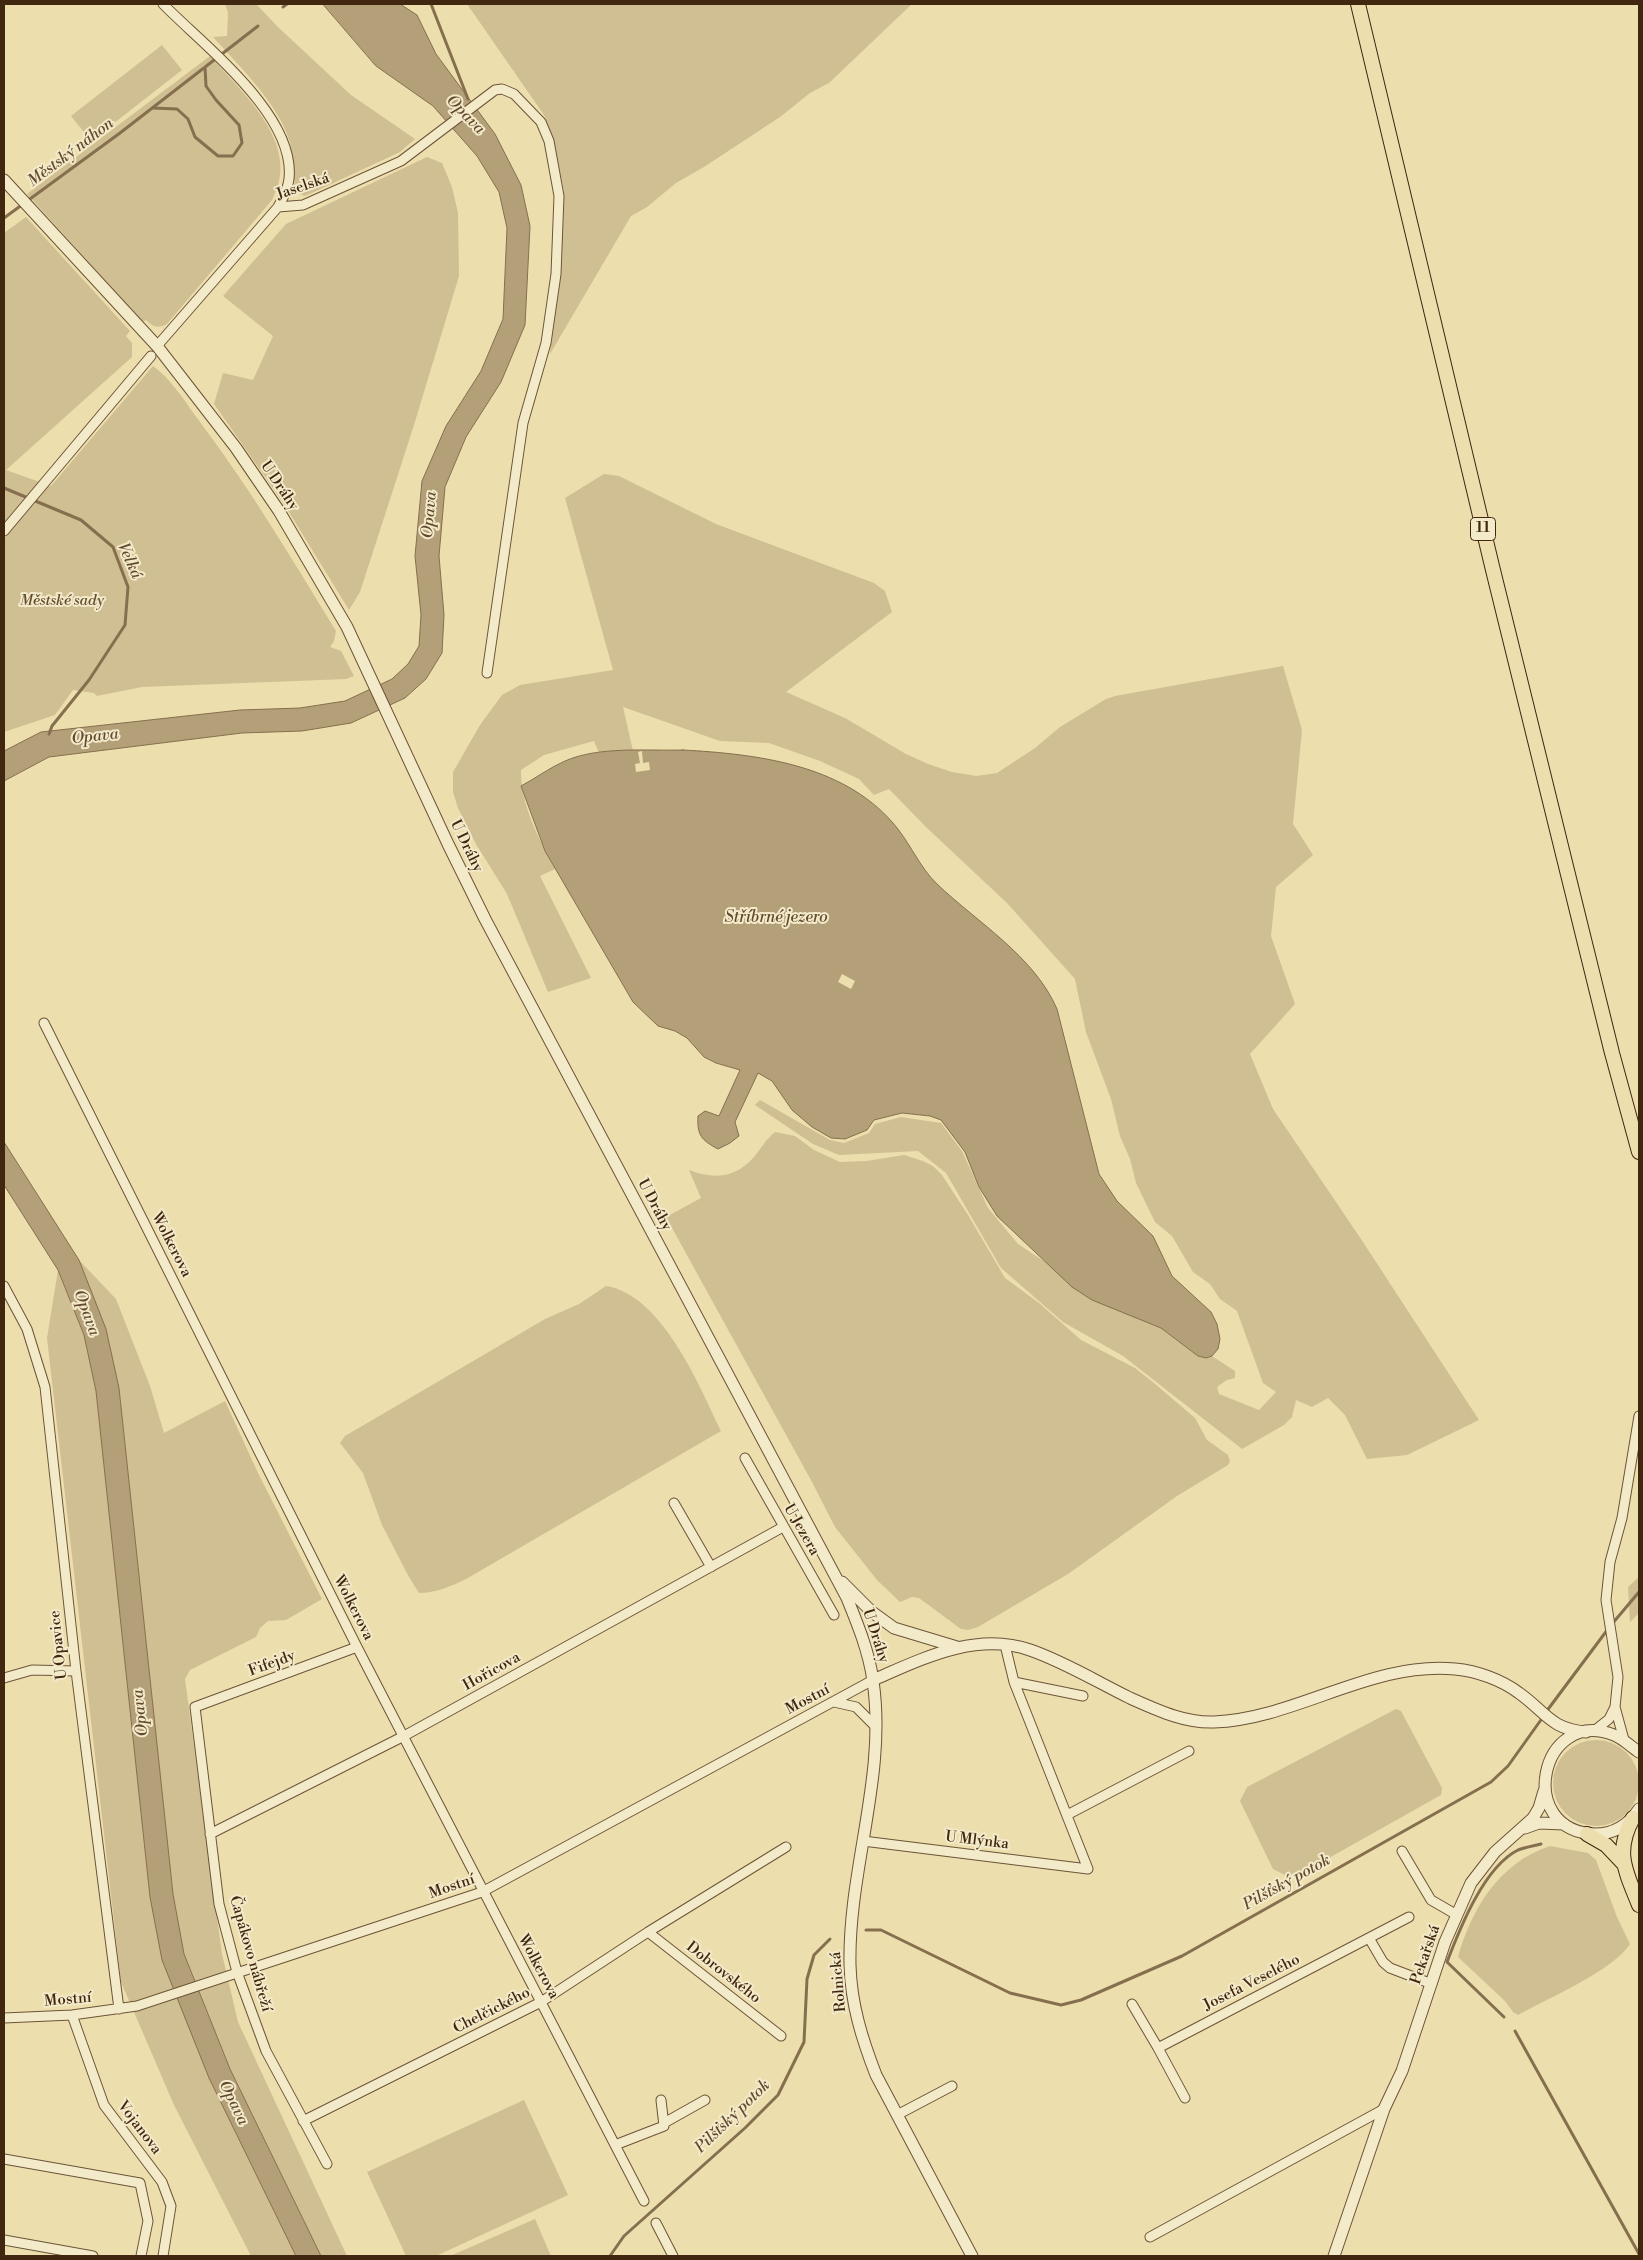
<!DOCTYPE html>
<html>
<head>
<meta charset="utf-8">
<style>
  body { margin:0 }
  #map { position:relative; width:1643px; height:2260px; overflow:hidden; background:#eddead; font-family:"Libre Bodoni",serif }
  canvas { display:block }
  .frame { position:absolute; inset:0; border:5px solid #412610; pointer-events:none }
</style>
</head>
<body>
<div id="map">
<canvas width="1643" height="2260"></canvas>
<div class="frame"></div>
</div>
<script>
const context = document.querySelector('canvas').getContext('2d');
context.lineJoin = 'round';
function fill(path, color) {
  context.fillStyle = color;
  context.fill(path, 'evenodd');
}
function strokePath(path, color, width, dash) {
  context.strokeStyle = color;
  context.lineWidth = width;
  context.lineCap = dash ? 'butt' : 'round';
  context.setLineDash(dash || []);
  context.stroke(path);
}
function drawText(font, color, halo, rows, align = 'center') {
  context.font = font + ' "Libre Bodoni",serif';
  context.lineWidth = 4;
  context.setLineDash([]);
  context.textBaseline = 'middle';
  context.strokeStyle = halo;
  context.fillStyle = color;
  for (const [text, x, y, turn = 0] of rows) {
    context.save();
    context.translate(x, y);
    context.rotate((+turn || 0) * Math.PI / 180);
    context.textAlign = isNaN(turn) ? turn : align;
    if (halo) context.strokeText(text, 0, 0);
    context.fillText(text, 0, 0);
    context.restore();
  }
}
fill(new Path2D(`
  M225,4H256L279,28L351,95L415,139L400,152L314,192L305,196L297,193C291,177 294,160 290,143C280,105 239,66 213,37L227,36L228,13Z
  M467,4H912L829,83L810,93L780,117L704,167L676,183L647,207L631,216L550,354L564,191L554,143L544,115Z
  M162,45L182,70L91,141L71,116Z
  M210,56C243,93 303,145 272,200L167,324C158,329 153,327 146,320L143,322L27,194Z
  M427,157L442,163L452,187L458,213L459,276L414,425L360,592L349,610L284,504L214,404L223,373L253,380L273,336L223,296L286,224Z
  M26,217L130,331L126,336L132,343V357L6,470L51,486L153,366C171,379 184,400 197,418C248,485 292,559 336,631L334,641L330,647L341,651L354,676L346,679L142,687L97,696L94,693L73,690L55,715L4,732V233Z
  M604,474L619,476L716,524L874,583L885,591L892,612L786,692L845,718L906,754L928,764L952,772L976,776L997,773L1035,748L1060,727L1106,699L1115,696L1283,666L1302,730L1293,824L1313,855L1276,887L1271,936L1295,1004L1250,1054L1273,1109L1361,1239L1479,1420L1407,1455L1367,1459L1345,1415L1328,1398L1312,1407L1296,1400L1292,1417L1284,1425L1242,1449L1123,1356L1063,1322L1001,1268L946,1173L918,1151L839,1155L813,1144L755,1105L760,1100L830,1140L844,1143L869,1133L875,1124L901,1117L941,1123L962,1151L988,1208L1018,1244L1110,1305L1161,1328L1198,1356L1206,1358L1212,1356L1235,1371V1378L1227,1380L1217,1387L1219,1394L1259,1410L1276,1392L1263,1383L1237,1311L1220,1299L1210,1284L1193,1272L1172,1236L1155,1222L1136,1183L1130,1159L1120,1136L1111,1099L1086,1032L1075,979L1007,903L926,827L889,789L874,795L859,779L820,761L769,743L720,741L623,707L633,751L599,753L594,741L544,755L521,770C520,803 539,840 555,869L540,876L591,978L548,992L507,894L476,844L458,808L453,792V772L480,725L502,695L520,685L613,670L565,498Z
  M775,1132L795,1136L814,1150L840,1162L867,1161L904,1155L923,1161L933,1166L942,1175L968,1215L1005,1278L1039,1303L1081,1340L1135,1368L1154,1383L1195,1418L1207,1440L1228,1455L1230,1461L1228,1465L1177,1496L1068,1574L978,1627L968,1630L961,1629L919,1598L912,1597L900,1602L877,1580L835,1527L812,1482L666,1217L701,1198L689,1170C713,1179 734,1179 753,1158C761,1149 765,1140 775,1132Z
  M79,1260L116,1299L150,1386L164,1433L225,1401L258,1473L322,1599L286,1620L268,1621L260,1628L256,1637L190,1670L185,1679L222,1954L238,2022L347,2256H321L230,2069L184,1954L173,1894L119,1388Z
  M58,1270L84,1335L96,1391L150,1897L209,2078L296,2256H251L174,2105L121,1982L47,1338Z
  M606,1286C662,1295 699,1385 721,1431L466,1579C452,1586 435,1593 419,1593L409,1577L382,1525L363,1473L340,1443L345,1436L545,1319L579,1304Z
  M1639,1577V1613L1630,1622L1628,1587Z
  M1396,1709L1401,1711L1442,1788L1441,1795L1304,1872L1287,1876L1273,1869L1240,1801L1247,1787Z
  M1553 1783a43 43 0 1 1 86 0a43 43 0 1 1-86 0Z
  M1550,1846L1588,1853L1596,1860L1617,1917L1630,1944C1613,1971 1548,1998 1518,2015L1513,2012L1505,2001L1458,1957C1472,1908 1499,1863 1550,1846Z
  M524,2100L568,2195L436,2256H406L367,2172Z
  M535,2219L551,2256H450Z`), '#d0bf92');
const water = new Path2D(`
  M323,4H400L417,15L436,54L495,134L521,185L530,226L525,325L501,382L466,437L445,487L439,556L444,615L442,653L426,679L405,698L351,723L302,731L242,733L49,757L4,781V751L41,732L240,710L300,708L345,701L392,679L408,664L419,646L421,615L415,556L422,481L446,426L481,371L503,319L507,228L499,192L477,156L433,106L376,66Z
  M683,750C756,754 842,764 893,823C909,841 920,868 937,884C978,923 1034,956 1057,1009L1099,1174L1117,1201L1153,1236L1172,1276L1211,1312L1217,1324L1220,1339L1218,1349L1212,1356L1206,1358L1198,1356L1161,1328L1092,1300L1072,1287L997,1216L979,1187L965,1152L941,1120L930,1116L902,1113L874,1120L867,1130L845,1139L831,1138L812,1127L792,1110L772,1081L758,1073L735,1122L739,1136L730,1143L718,1149C701,1140 697,1135 698,1116L705,1111L719,1116L740,1070L716,1063L704,1057L687,1038L675,1031L658,1026L633,1002L545,851L521,786C536,778 549,768 565,761C599,746 647,751 683,750Z
  M4,1142L79,1260L106,1329L119,1388L173,1894L184,1954L230,2069L321,2256H296L209,2078L162,1960L150,1897L96,1391L84,1335L58,1270L4,1185Z`);
fill(water, '#b39f78');
strokePath(water, '#856f4e', 1);
fill(new Path2D(`
  M642,751L643,763L649,762L650,770L636,772L635,764L640,763L638,752Z
  M842,974L855,981L851,989L838,982Z`), '#eddead');
strokePath(new Path2D(`
  M431,4L468,99
  M283,7L287,4
  M153,108L177,109L188,119L195,137L218,156H233L242,143L239,125L216,100L206,86L205,67
  M4,218L120,133L258,26
  M4,488L81,520L113,547L128,587L125,625L89,680L52,726L49,734
  M1612,1624L1639,1592
  M1546,1712L1608,1629
  M866,1930H881L1010,1993L1061,2005L1081,2000L1182,1956L1491,1782L1508,1766L1543,1717
  M1504,2017L1447,1962C1460,1928 1484,1867 1518,1850C1525,1847 1533,1846 1541,1844
  M1515,2031L1639,2254
  M610,2256L624,2236L745,2128L778,2095L804,2042L807,1979L814,1955L830,1939`), '#856f4e', 3);
const minor = new Path2D(`
  M278,207L303,205L401,161L495,90L502,89L514,94L541,122L549,141L559,196L556,274L546,343L523,423L487,673
  M157,346L278,207C283,198 288,189 289,179C296,115 204,46 163,4
  M4,531L151,356
  M44,1023L357,1647L644,2201
  M4,1286L27,1329L45,1387L76,1671L119,2009
  M745,1458L834,1615
  M674,1503L711,1567
  M4,1678L32,1670L76,1671
  M1014,1682L1083,1696
  M834,1702L856,1707L876,1727
  M1594,1731L1609,1719L1615,1707
  M1624,1740L1615,1707L1618,1677L1606,1600L1610,1562L1622,1518L1639,1416
  M1067,1815L1189,1751
  M210,1834L404,1736L783,1527
  M863,1841L1088,1869L1014,1682L1005,1645
  M1402,1851L1431,1900L1457,1915
  M648,1932L781,2036
  M1369,1938L1383,1962L1390,1968L1432,1984
  M1132,2004L1158,2048
  M72,2015L104,2105L162,2182L171,2206L163,2256
  M4,2018L72,2015L137,2006L482,1892L873,1680
  M1185,2098L1158,2048L1409,1917
  M897,2115L952,2086
  M303,2121L541,2002L648,1932L786,1847
  M664,2123L705,2100
  M615,2145L664,2126L661,2100
  M4,2159L140,2183L148,2221L141,2256
  M327,2164L266,2051L237,1972L219,1904L195,1707L357,1647
  M656,2223L673,2256
  M1150,2237L1384,2109
  M4,2240L93,2256`);
const tertiary = new Path2D(`
  M4,180L157,346L236,448L279,511L347,627L448,844L485,919L847,1598C858,1625 869,1652 873,1681C887,1776 848,1870 850,1965C851,2004 862,2039 876,2075L972,2256
  M842,1582L872,1612L894,1628L957,1647
  M873,1680C922,1659 976,1631 1030,1650C1065,1662 1097,1682 1130,1698C1157,1710 1184,1723 1214,1722C1296,1719 1371,1661 1455,1669C1477,1671 1502,1680 1519,1693C1546,1712 1550,1729 1586,1732
  M1639,1752C1631,1747 1624,1739 1614,1735C1540,1706 1514,1831 1595,1834C1614,1834 1629,1824 1639,1809
  M1525,1828L1539,1823L1564,1824
  M1334,2256L1384,2109L1402,2071L1445,1942L1471,1883L1495,1852L1533,1818L1539,1808L1544,1791`);
const primary = new Path2D(`
  M1358,4L1492,566L1612,1053L1639,1152
  M1633,1818C1614,1852 1626,1872 1639,1905
  M1587,1834L1606,1845L1624,1864`);
strokePath(minor, '#6c5437', 11);
strokePath(tertiary, '#6c5437', 13);
strokePath(primary, '#412610', 16);
strokePath(minor, '#f3eaca', 9);
strokePath(tertiary, '#f3eaca', 11);
strokePath(primary, '#eddead', 14);
for (const [x, y, w] of [
  [1483,529,25]
]) {
  const box = new Path2D();
  box.roundRect(x - w / 2, y - 11.5, w, 23, 4);
  context.fillStyle = '#f3eaca';
  context.fill(box);
  strokePath(box, '#412610', 1);
}
drawText('bold 14px', '#412610', null, [
  ["11",1483,529]
]);
drawText('15px', '#412610', '#f3eaca', [
  ["Jaselská",303,187,-19],
  ["U Dráhy",279,486,56],
  ["U Dráhy",466,846,64],
  ["U Dráhy",654,1205,62],
  ["Wolkerova",171,1245,63],
  ["U Jezera",801,1530,60],
  ["Wolkerova",353,1608,63],
  ["U Dráhy",875,1636,72],
  ["U Opavice",59,1645,-96],
  ["Fifejdy",272,1664,-20],
  ["Hořicova",492,1672,-29],
  ["Mostní",808,1700,-28],
  ["U Mlýnka",977,1841,7],
  ["Mostní",452,1887,-19],
  ["Čapákovo nábřeží",250,1954,74],
  ["Pekařská",1426,1955,-71],
  ["Wolkerova",538,1967,62],
  ["Dobrovského",723,1973,38],
  ["Rolnická",839,1982,-95],
  ["Josefa Veselého",1252,1983,-27],
  ["Mostní",68,2000,-5],
  ["Chelčického",492,2011,-27],
  ["Vojanova",139,2128,53]
]);
drawText('italic 15px', '#654c30', '#f3eaca', [
  ["Městské sady",62,601]
]);
drawText('italic 16px', '#634a2f', '#f3eaca', [
  ["Opava",465,115,46],
  ["Městský náhon",71,153,-37],
  ["Opava",430,515,-85],
  ["Velká",129,561,66],
  ["Opava",95,737,-6],
  ["Stříbrné jezero",776,918],
  ["Opava",86,1313,70],
  ["Opava",141,1713,-96],
  ["Pilšťský potok",1287,1883,-29],
  ["Opava",233,2103,64],
  ["Pilšťský potok",733,2117,-44]
]);
</script>
</body>
</html>
